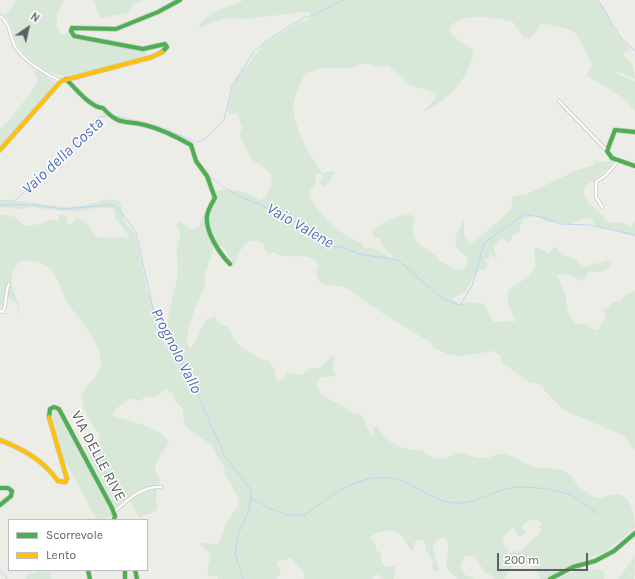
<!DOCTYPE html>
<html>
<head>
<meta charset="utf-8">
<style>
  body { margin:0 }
  #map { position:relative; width:635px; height:579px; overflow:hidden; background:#edede8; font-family:Karla,sans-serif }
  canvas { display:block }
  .legend { position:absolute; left:8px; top:519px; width:140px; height:52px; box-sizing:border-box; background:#fff; border:1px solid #bfbfc1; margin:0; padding:5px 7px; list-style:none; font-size:12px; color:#5e6065 }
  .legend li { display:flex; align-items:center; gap:8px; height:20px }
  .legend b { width:20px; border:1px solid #bfbfc1 }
  .north { position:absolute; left:8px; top:8px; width:40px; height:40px; -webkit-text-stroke:3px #fff; paint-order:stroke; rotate:34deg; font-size:11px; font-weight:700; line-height:16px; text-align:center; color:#5e6065 }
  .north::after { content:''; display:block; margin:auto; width:14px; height:18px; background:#5e6065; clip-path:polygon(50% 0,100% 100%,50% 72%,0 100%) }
  .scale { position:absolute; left:497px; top:553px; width:91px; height:18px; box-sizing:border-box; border:2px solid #5e6065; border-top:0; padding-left:5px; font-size:12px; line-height:14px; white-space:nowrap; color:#5e6065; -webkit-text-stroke:3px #fff; paint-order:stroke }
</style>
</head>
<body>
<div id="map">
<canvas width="635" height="579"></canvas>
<ul class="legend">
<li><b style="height:5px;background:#4caf50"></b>Scorrevole</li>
<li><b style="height:5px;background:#ffc107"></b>Lento</li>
</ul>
<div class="north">N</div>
<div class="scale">200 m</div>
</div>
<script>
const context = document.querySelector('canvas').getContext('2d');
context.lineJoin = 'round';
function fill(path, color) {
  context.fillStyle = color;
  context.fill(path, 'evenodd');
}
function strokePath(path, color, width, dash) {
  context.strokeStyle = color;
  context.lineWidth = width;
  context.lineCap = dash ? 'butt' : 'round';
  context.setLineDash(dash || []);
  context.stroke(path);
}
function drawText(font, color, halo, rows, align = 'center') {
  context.font = font + ' Karla,sans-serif';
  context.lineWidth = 3;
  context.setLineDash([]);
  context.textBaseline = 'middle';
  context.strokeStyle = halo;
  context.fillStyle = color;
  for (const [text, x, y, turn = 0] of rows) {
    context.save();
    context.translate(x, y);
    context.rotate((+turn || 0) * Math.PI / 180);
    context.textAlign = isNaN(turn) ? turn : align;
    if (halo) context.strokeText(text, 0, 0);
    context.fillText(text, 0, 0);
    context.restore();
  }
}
fill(new Path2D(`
  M17,0H64L57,16L58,21L56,24L60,34H65L68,31L70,36L75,39L146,50L147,55L112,66L68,76C51,77 25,58 17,43C13,33 12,23 4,15L8,12Z
  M94,0H146L133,4L129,13L100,18Z
  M244,0H597L606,10L616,33L630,48L623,54L633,66L635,79L620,72L615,73L635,81V112C624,93 603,88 586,75L592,66L586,51L575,33L566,28L545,24H541L530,39L523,37L513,22C495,18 463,11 449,28C451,39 468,43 474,52C466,81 453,96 426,111H423L437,97L435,93L410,85L388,65L376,67L365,63L351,68H323L307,73L304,76L297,91L293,106L294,114L298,130L307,149L322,173L334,171L335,173L324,188L320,182L323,176L318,173L315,174L316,184L310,191L309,196C322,217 337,234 362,243L365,249L372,247L393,259V256L387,251L380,242L381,238H374L372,230C382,223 400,213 412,215L414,218L413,230L415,238L418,244L435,255L441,262L458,270L464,269L468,259L455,246L457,240L455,236L460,229L462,221H464V236L471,244C479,237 509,214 512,206C513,203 512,199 513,196L525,195L577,170L594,165L596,160L600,162L614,160C610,171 599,174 593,183L590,182L585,188L583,193C587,201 590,204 597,210C607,220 605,224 621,222L630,227L635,220V237L631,234L626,235C614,226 597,233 592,220C583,215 578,224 568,224C564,224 560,222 556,222C545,223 546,222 537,215L528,217L521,221L519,233L512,235V239L508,243L501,238L493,247L497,258L491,254L488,259H484L488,264L485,270L478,271L465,292L454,298L453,300L459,304L470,302L484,304L494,322L516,321L508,306V291C515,282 528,281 534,269C538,262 532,256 535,248H539L549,254L554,247H556L563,255L575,259L583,267L610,260L612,264C607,274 598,271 589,272L582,281L568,274L557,275C559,280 565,292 566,296C567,308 568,317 578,325L584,323L593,329L597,330L606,317L602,310L608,308L612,302L620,301L626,294L635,291V451L624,436L562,409L538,383H530L501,362V356L493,351L464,356L450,355L432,347L433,344L388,317L345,287L323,284L319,281L316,273L319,266C311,250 292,260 277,254L276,252L268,253L265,250L263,243C246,233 237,254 234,268L231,259L222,246H214L204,279H206L205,285C200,299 180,336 190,348C201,341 199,318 215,316L218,322L229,328L234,339L240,346L261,359L269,361L274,369L277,381L284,379L286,372L302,375L310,368H319L332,356L334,357L333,370L337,375L320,378L316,386C322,400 341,402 352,413V415L357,413L362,416L372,437L374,427L377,426C384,442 404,451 421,450C434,460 445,462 458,452C467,454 477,459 487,458C493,457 496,453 504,454C516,456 524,464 534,467C543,469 556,467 564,471C573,475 573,480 578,486C582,489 589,494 593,496C601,501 609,493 617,494C632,495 635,517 635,528L605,552L565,568L547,579H540V576L536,570L519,560L514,564L504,579H494C492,573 488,576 484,571C479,564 476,554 465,556L460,566L465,575L476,579H460C432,565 457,553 445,538L437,540L433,547L439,569L436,572L432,569L433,561L426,551L424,540H419L414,543V550L412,551C401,537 403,528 381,532C377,533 373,534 370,538L376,544V550L381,553L382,563L387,567L395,566L394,579H385L376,574L372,579H303L306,576L291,558L277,562L281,572L276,579H218L215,575L210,577L207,572L211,554L200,546L201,543H208L214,545L220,542L225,526L239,504L238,498L225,473L223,464L216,455L212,445L189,430L185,426L182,408L175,401L173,393L165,389L157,396L147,397L138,401L131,398L117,408L113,414L114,416C126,420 164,428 169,443C164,452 153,461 156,473C157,476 159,478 160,482L156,493L157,510L139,518L129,498L117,511L84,447L101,438C94,426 83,413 82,399C82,383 104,377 101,360C98,338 81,322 69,305C57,287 59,264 32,261C25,260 20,260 16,266C4,280 20,298 20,315L16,303L4,294V306L2,308L0,307V214L15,217L24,226C35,226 44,222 54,219L60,222L58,216L62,214L67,217L68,225L72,224L77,217L88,225L97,237L130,238L115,217L114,209L111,208H95L80,211H62L31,207L22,209L0,207V200C28,199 57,211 86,205C97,203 110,195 121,203L124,221L135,234L147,289L161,328L165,334L167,332C168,313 173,297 177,278C179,268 176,259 177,250C178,239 183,235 177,224L180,222L191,229L199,227L202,217L210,206L215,193L219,190C234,189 248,192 261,200C270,195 271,186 272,176L267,170L251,159L240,136L242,127L237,113L229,114L227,112L230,95L236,77L248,65L264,43L301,21L308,20L311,15L309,12H305L247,19L224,18L202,27L199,26C208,10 229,7 244,0ZM536,519L542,523L539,527L541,528V532L520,551L510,552L502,542L505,534L514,527L518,536H523L526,533L522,527L528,521Z
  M37,69L55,83L0,147V128L9,121L36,85L38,80L35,75Z
  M54,410L58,412L62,417L113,516L97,520L64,459L52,413Z
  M635,556L634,579H618Z
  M580,568L603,570L605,574L604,579H558Z
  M37,571L51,572V579H26L29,572L33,574Z`), '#d7e8d9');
strokePath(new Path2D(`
  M598,0L620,37L635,51
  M112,115L158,126L196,142L204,140L224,120L232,86L255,50L272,37L303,18L316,14L343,0
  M195,162L201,171
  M209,176L225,188L239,196L285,215L315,234L328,246L342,247L359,254L398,260L443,299L460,305L472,286L484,243L524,214L545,218L560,224L590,225L635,235
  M0,205H36L63,209L109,205L114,206L122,213L136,233L155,317L169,345L190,376L225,457L250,488L251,496L249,511L239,532L235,554L243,579
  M10,205L79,141L97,118L108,115
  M251,498C266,506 285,519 302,514L304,516C332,494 365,468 402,481C421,488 433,501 455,503C473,504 488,494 505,489C520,484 556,489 571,495C580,500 590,508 599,514
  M0,570L8,579`), '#c0d2f4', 1);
const street = new Path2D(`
  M0,16C10,23 10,36 15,46C22,60 47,75 61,81
  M559,101L607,151
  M602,207L596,197V182L606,175L618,161
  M0,311L3,312C7,304 5,292 9,284
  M114,512C128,500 141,486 161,487`);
const fast = new Path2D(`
  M162,52L167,47L165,44L143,49L74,36L71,31L72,28L116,29L158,12L180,0
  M66,79C74,87 91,108 103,108C119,126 124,120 145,125C161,129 177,137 191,145L196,161L207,176L215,198C212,203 208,209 207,216C205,231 219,253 230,264
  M635,132L615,130L607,151L612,158L635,166
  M49,417L50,409L54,407L59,409L112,508L115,516L114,520
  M0,488H8L12,491L11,496L0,505
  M88,570L90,579
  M125,570V579
  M135,570L137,579
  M550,579L573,567L595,561L614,551L635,533`);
const slow = new Path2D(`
  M0,150L61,81L152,57L162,52
  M0,440C23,449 43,460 58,481L65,482L67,479L49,417`);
strokePath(street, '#cacac8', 4);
strokePath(fast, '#c9cac8', 5.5);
strokePath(slow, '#c9cac8', 5.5);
strokePath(street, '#fcfcfc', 2.5);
strokePath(fast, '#4caf50', 4);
strokePath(slow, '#ffc107', 4);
drawText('15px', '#5e6065', '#fff', [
  ["VIA DELLE RIVE",98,456,62]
]);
drawText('italic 16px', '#506dbc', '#fff', [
  ["Vaio della Costa",63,156,-43],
  ["Vaio Valene",300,226,30],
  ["Prognolo Vallo",176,351,63]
]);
</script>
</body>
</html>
